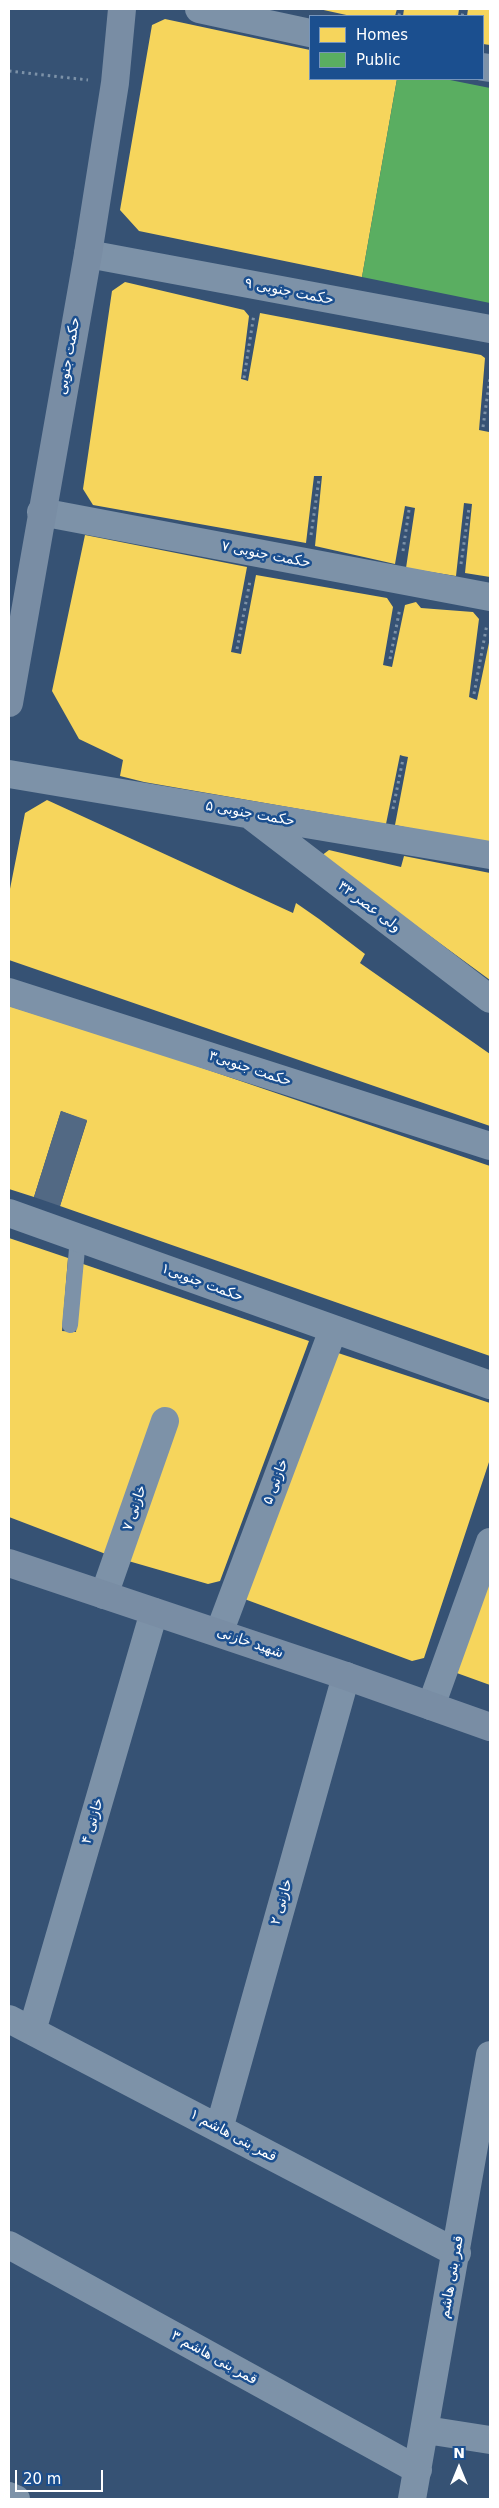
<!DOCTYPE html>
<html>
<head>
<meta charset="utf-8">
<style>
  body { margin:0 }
  #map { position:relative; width:499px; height:2508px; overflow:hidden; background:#365274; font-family:"DejaVu Sans",sans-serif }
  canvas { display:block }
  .frame { position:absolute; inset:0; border:10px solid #fff; pointer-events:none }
  .legend { position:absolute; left:309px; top:15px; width:175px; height:65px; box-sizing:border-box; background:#1b4f8f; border:1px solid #7695bc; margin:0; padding:6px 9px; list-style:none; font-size:15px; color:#fff }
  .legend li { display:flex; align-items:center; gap:10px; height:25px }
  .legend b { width:25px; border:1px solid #7695bc }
  .north { position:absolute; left:434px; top:2443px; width:50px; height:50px; -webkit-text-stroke:4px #1b4f8f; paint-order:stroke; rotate:0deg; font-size:14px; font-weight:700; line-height:20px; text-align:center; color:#fff }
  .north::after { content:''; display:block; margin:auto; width:18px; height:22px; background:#fff; clip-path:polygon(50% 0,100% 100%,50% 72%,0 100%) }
  .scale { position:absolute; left:15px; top:2470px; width:88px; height:22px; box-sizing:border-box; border:2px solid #fff; border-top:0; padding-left:6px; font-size:15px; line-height:18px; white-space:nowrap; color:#fff; -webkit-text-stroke:4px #1b4f8f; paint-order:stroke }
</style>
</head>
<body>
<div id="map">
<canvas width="499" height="2508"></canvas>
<div class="frame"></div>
<ul class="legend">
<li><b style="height:14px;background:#f6d55c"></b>Homes</li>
<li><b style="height:14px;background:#5aae61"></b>Public</li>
</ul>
<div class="north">N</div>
<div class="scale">20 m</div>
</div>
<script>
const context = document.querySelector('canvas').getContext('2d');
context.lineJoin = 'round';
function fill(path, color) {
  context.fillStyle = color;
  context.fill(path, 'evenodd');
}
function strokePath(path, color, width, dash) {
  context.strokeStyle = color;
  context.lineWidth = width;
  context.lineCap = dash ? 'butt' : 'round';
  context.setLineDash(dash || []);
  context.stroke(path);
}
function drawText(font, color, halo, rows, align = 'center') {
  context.font = font + ' "DejaVu Sans",Vazirmatn,sans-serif';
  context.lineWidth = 5;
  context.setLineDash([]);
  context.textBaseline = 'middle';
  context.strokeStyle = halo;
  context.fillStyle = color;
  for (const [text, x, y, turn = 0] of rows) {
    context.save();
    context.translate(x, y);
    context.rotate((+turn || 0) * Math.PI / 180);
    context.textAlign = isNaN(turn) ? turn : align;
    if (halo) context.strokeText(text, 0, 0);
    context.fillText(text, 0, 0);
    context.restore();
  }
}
fill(new Path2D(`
  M319,9H397L395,16H351Z
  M404,9H459L458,16H403Z
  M468,9H490V45L483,44V16H467Z
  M165,19L310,50V79H397L362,277L139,231L120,210L152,25Z
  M125,282L244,310L249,316L241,379L245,380L248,381L260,313L481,355L485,358L479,430L489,432L490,429V577L465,573L472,504L464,503L456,576L406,568L415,508L405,506L395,564L315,546L322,476H314L306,543L93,505L83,489L112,291Z
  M85,535L247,567L231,652L241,654L256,575L387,598L393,607L383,665L392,667L405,605L416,602L421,608L473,612L479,619L469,697L477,700L490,638V845L395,825L408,757L403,756L400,755L386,824L144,782L120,776L123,760L79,739L52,691Z
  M47,800L293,913L296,903L319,919L365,954L360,963L490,1054V1126L9,960V894L25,813Z
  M329,850L401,867L404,856L490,873V980L321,856Z
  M9,1006L170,1057L490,1166V1356L60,1206L87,1121L61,1111L34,1197L9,1189Z
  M9,1238L68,1258L62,1331L76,1332L83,1264L309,1341L220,1581L208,1584L111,1556L9,1517Z
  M332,1351L490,1403V1459L424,1658L412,1661L239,1597Z
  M490,1570V1685L454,1672Z`), '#f6d55c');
fill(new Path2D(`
  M397,79H445L490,88V303L362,277Z`), '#5aae61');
fill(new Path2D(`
  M61,1111L87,1120L60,1206L34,1197Z`), '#526984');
strokePath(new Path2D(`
  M399,16L400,9
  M462,16L464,9
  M9,71L88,80
  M244,378L254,314
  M483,427L490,377
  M311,535L319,479
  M403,551L409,510
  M461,564L469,508
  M237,649L250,581
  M390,659L400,608
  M474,694L487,624
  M393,809L403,759`), '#7d92a8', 3, [2.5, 4]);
strokePath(new Path2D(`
  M70,1325L78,1238`), '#7d92a8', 16);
strokePath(new Path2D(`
  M199,9L310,33
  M483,67L490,68
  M88,254L490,329
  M41,512L490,597
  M9,774L490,855
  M251,816L490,999
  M9,992L490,1146
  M9,1213L490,1385
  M104,1595L165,1421
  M219,1633L333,1330
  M431,1706L490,1542
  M9,2019L457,2253
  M32,2031L154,1612
  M219,2129L346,1676
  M9,2245L418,2470
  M426,2430L490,2440
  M9,2496L16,2499
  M412,2499L490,2055`), '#7d92a8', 28);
strokePath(new Path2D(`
  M9,703L88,254L115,83L122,9
  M9,1563L346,1676L490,1727`), '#798da4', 28);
drawText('14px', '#fff', '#1b4f8f', [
  ["حکمت جنوبی ۹",289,292,11],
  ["حکمت جنوبی",69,356,-80],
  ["حکمت جنوبی ۷",266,555,11],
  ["حکمت جنوبی ۵",250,814,10],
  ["ولی عصر ۳۳",369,907,37],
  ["حکمت جنوبی۳",250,1069,18],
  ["حکمت جنوبی۱",202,1283,20],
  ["خازنی ۵",276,1482,-69],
  ["خازنی ۷",135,1508,-71],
  ["شهید خازنی",250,1643,19],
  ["خازنی ۴",93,1821,-74],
  ["خازنی ۲",282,1902,-74],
  ["قمر بنی هاشم ۱",233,2136,28],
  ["قمر بنی هاشم",452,2277,-80],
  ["قمر بنی هاشم ۳",214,2358,29]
]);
</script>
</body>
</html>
